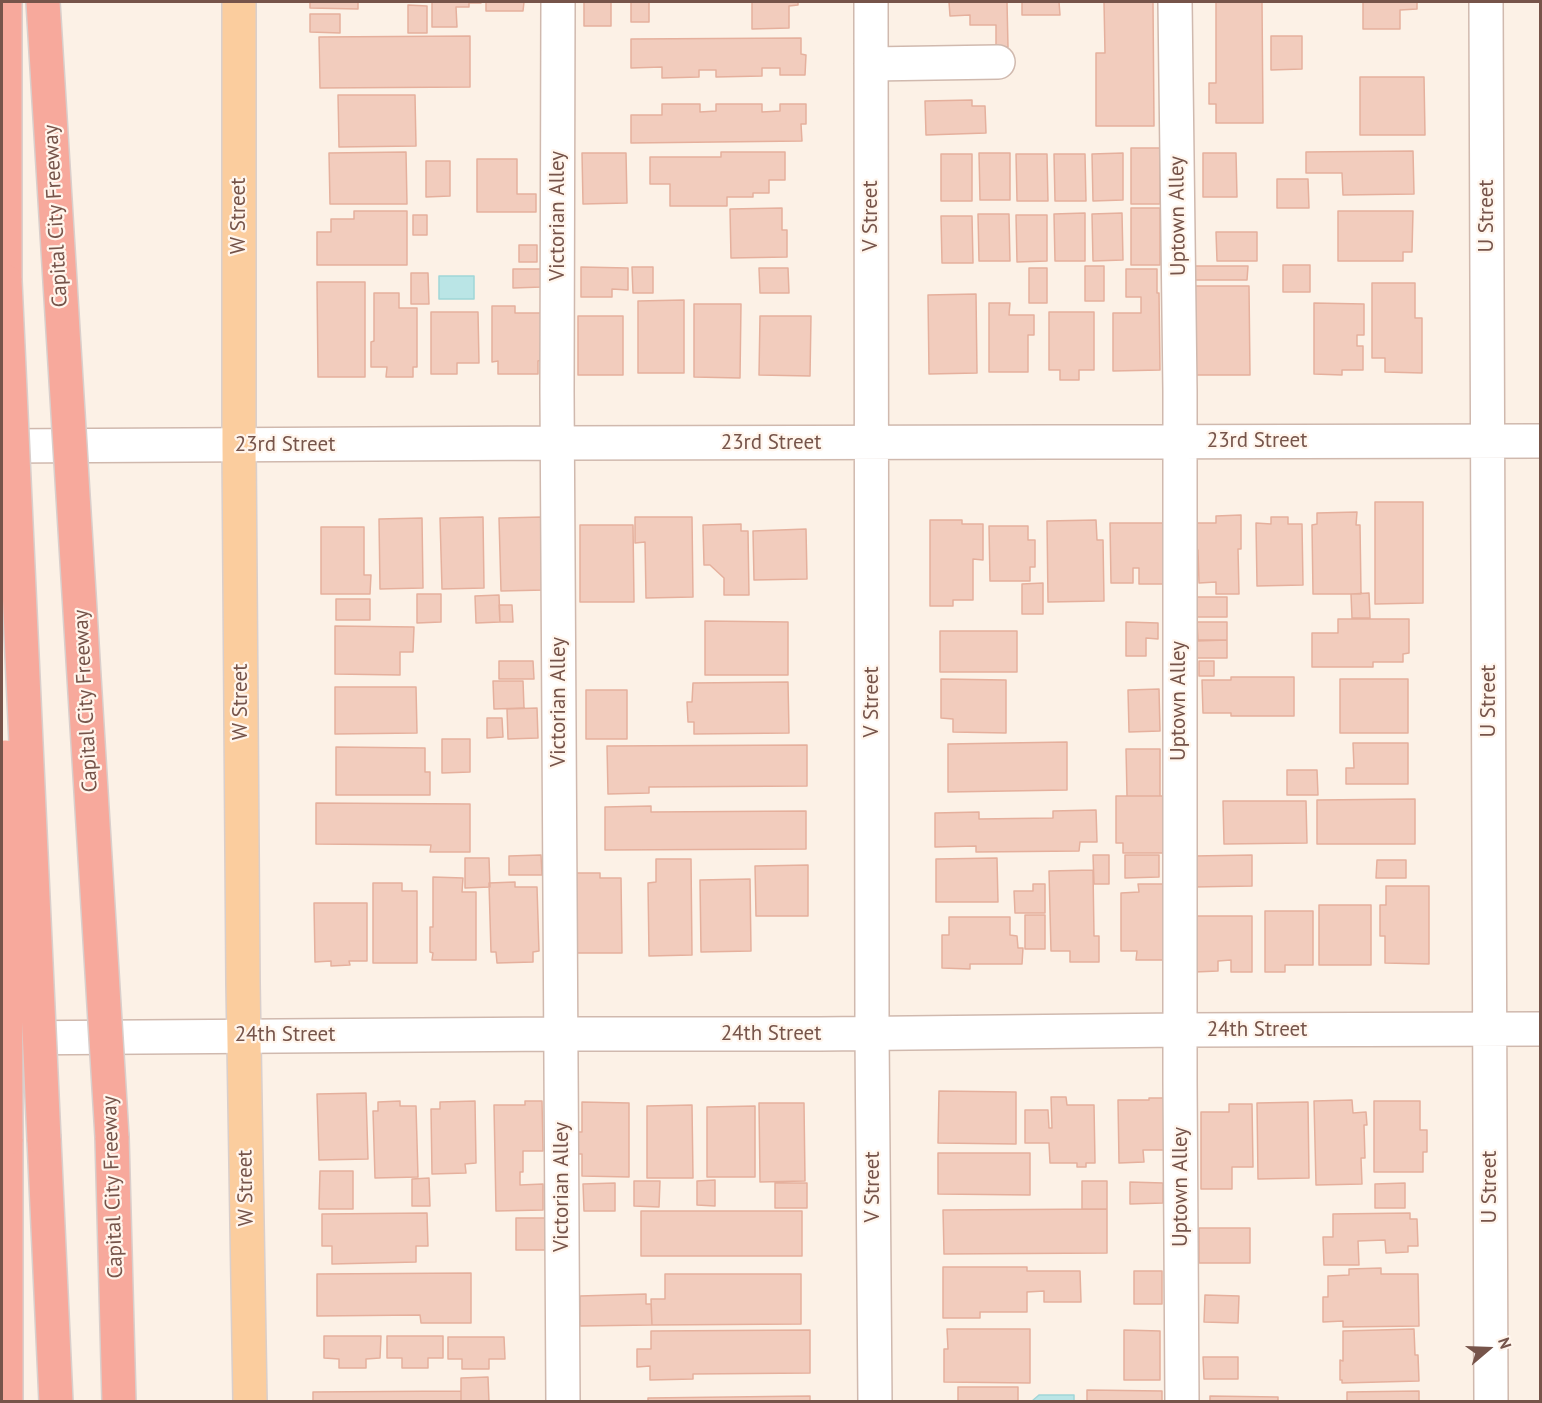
<!DOCTYPE html>
<html>
<head>
<meta charset="utf-8">
<style>
  body { margin:0 }
  #map { position:relative; width:1542px; height:1403px; overflow:hidden; background:#fcf1e6; font-family:"PT Sans",sans-serif }
  canvas { display:block }
  .frame { position:absolute; inset:0; border:3px solid #76544a; pointer-events:none }
  .north { position:absolute; left:1458px; top:1319px; width:60px; height:60px; -webkit-text-stroke:4px #fff5ec; paint-order:stroke; rotate:71deg; font-size:16px; font-weight:700; line-height:24px; text-align:center; color:#76544a }
  .north::after { content:''; display:block; margin:auto; width:21px; height:27px; background:#76544a; clip-path:polygon(50% 0,100% 100%,50% 72%,0 100%) }
</style>
</head>
<body>
<div id="map">
<canvas width="1542" height="1403"></canvas>
<div class="frame"></div>
<div class="north">N</div>
</div>
<script>
const context = document.querySelector('canvas').getContext('2d');
context.lineJoin = 'round';
function fill(path, color) {
  context.fillStyle = color;
  context.fill(path, 'evenodd');
}
function strokePath(path, color, width, dash) {
  context.strokeStyle = color;
  context.lineWidth = width;
  context.lineCap = dash ? 'butt' : 'round';
  context.setLineDash(dash || []);
  context.stroke(path);
}
function drawText(font, color, halo, rows, align = 'center') {
  context.font = font + ' "PT Sans",sans-serif';
  context.lineWidth = 4.5;
  context.setLineDash([]);
  context.textBaseline = 'middle';
  context.strokeStyle = halo;
  context.fillStyle = color;
  for (const [text, x, y, turn = 0] of rows) {
    context.save();
    context.translate(x, y);
    context.rotate((+turn || 0) * Math.PI / 180);
    context.textAlign = isNaN(turn) ? turn : align;
    if (halo) context.strokeText(text, 0, 0);
    context.fillText(text, 0, 0);
    context.restore();
  }
}
const water = new Path2D(`
  M439,276H474V299H439Z
  M1039,1395H1074V1401H1032Z`);
fill(water, '#bae5e6');
strokePath(water, '#a0d6d8', 1.5);
const building = new Path2D(`
  M310,2H358V9L310,8Z
  M432,2H481V3H469V7H456L457,27H432Z
  M486,2H546H524L523,11H486Z
  M584,2H611V26H584Z
  M631,2H649V22H631Z
  M752,2H798V5L789,6V28L752,29Z
  M949,2H1007L1008,47H996V25H970V15L950,16Z
  M1022,2H1059L1060,15H1022Z
  M1104,2H1153L1154,126H1096V53H1105Z
  M1216,2H1262L1263,123H1216V104H1209V83H1216Z
  M1363,2H1417V9L1400,10V29H1363Z
  M408,5L427,6V33H408Z
  M310,14H340V33L310,32Z
  M470,36V87L320,88L319,37Z
  M1271,36H1302V69L1271,70Z
  M801,38V54L806,55L805,75H780V68H762V76L716,77V70H699V77L662,78V67L631,68V39Z
  M1360,77H1424L1425,135H1360Z
  M338,95H415L416,146L339,147Z
  M972,100V106H985L986,133L926,135L925,101Z
  M662,104H700V112L716,111V104H762V112L780,111V104H806V124H801L802,141L631,143V115H662Z
  M1131,148H1160V204H1131Z
  M1413,151L1414,194L1343,195L1342,173H1306V152Z
  M406,152L407,204H330L329,153Z
  M721,152H785V180H769V193H753V197H727V206H670V184H650V157H721Z
  M582,153H626L627,203L583,204Z
  M979,153H1010V200H980Z
  M1123,153V200L1093,201L1092,154Z
  M1203,153H1236L1237,197H1203Z
  M941,154H972V201H941Z
  M1016,154H1047L1048,201H1017Z
  M1054,154H1085L1086,201H1055Z
  M477,159H517V194H536V212H477Z
  M426,161H450V196L426,197Z
  M1277,179H1308L1309,208H1277Z
  M782,208V230H787V257L731,258L730,209Z
  M1131,208H1160V265H1131Z
  M354,211H407V265H317V232H331V219H354Z
  M1338,211H1413L1412,252H1403V261H1338Z
  M1085,213V261H1055L1054,214Z
  M1122,213L1123,260L1093,261L1092,214Z
  M978,214H1009L1010,261H979Z
  M413,215H427V235H413Z
  M1016,215H1047V261L1017,262Z
  M941,216H972L973,263H942Z
  M1216,232H1257V261H1217Z
  M519,245H537V262H519Z
  M1283,265H1310V292H1283Z
  M1085,266H1104V301H1085Z
  M1194,266H1248L1247,280H1194Z
  M581,267L628,268V290L612,289V297H581Z
  M632,267H653V293H633Z
  M759,268H788L789,293H760Z
  M1029,268H1047V303H1029Z
  M513,269H542V287L513,288Z
  M1126,269H1157V293H1159L1160,370L1113,371V313H1141V297H1126Z
  M411,273H428L429,304H411Z
  M317,282H365V377H318Z
  M1372,283H1415V318H1422V373L1385,372V358H1372Z
  M1192,286H1249L1250,375H1193Z
  M374,293H399V308H417V367H413V377H386L387,367H371V342L374,341Z
  M976,294L977,373L929,374L928,295Z
  M684,300V373H638V301Z
  M989,303H1010L1009,315H1034V335H1028V372H989Z
  M1314,303L1364,304V335H1357V346H1363V370H1342V375L1314,374Z
  M694,304H741L740,378L694,377Z
  M492,306H515V313H542V360L538,361V374H498V361L492,362Z
  M431,312H478L479,363H457V374H431Z
  M1049,312H1094V370H1079V380H1060V370H1049Z
  M578,316H623V375H578Z
  M760,316H811L810,376L759,375Z
  M1375,502H1423V603L1375,604Z
  M1357,512L1356,525H1360L1361,594H1313L1312,525L1317,524V513Z
  M1241,515V549H1238L1239,594H1216V582L1199,583L1198,550L1195,551V523H1216V516Z
  M483,517L484,588L442,589L440,518Z
  M543,517L545,590L501,591L499,518Z
  M635,517H692L693,597L646,598L645,542L635,543Z
  M1271,517H1288V524H1302L1303,585L1257,586L1256,523L1271,524Z
  M422,518L423,588L380,589L379,519Z
  M930,520H962V524H983V560L973,559V600H953V606H930Z
  M1096,520L1097,540H1103L1104,601L1048,602L1047,521Z
  M1110,523H1164V584H1139V568H1133V583H1111Z
  M741,524V531H748L749,595H724V578L710,565H704L703,525Z
  M580,525H633L634,602H580Z
  M989,526H1028V540H1035V567H1030V581H990Z
  M321,527H364V575H371L370,594H321Z
  M806,529L807,579L754,580L753,531Z
  M1043,583V614H1022V584Z
  M1369,593L1370,618H1352L1351,594Z
  M417,594H441V622L417,623Z
  M499,595L500,622L476,623L475,596Z
  M1197,597H1227V617H1197Z
  M336,599H370V620H336Z
  M499,605H512L513,622H500Z
  M1338,619H1409V653L1403,654V662H1373V667H1312V633H1338Z
  M705,621L788,622V675H705Z
  M1126,622L1158,623V639L1146,638V656H1126Z
  M1197,622H1227V640H1198Z
  M335,626L414,627L413,652H400V675L335,674Z
  M940,631H1017V672H940Z
  M1227,640V658H1197V641Z
  M499,661H533L534,679H499Z
  M1199,661H1214V676H1199Z
  M1231,677H1294V716H1231V713H1203L1202,680H1231Z
  M941,679L1006,680V733L953,732V719L941,718Z
  M1340,679H1408V733H1340Z
  M493,681H523L524,708L494,709Z
  M788,682L789,733L694,734V722H688L687,702H692L693,683Z
  M335,687H416L417,733L335,734Z
  M1159,689L1160,731L1129,732L1128,690Z
  M586,690H627V739H586Z
  M537,708L538,738L508,739L507,709Z
  M487,718H502L503,737L487,738Z
  M442,739H470V772L442,773Z
  M1067,742V790L948,792V744Z
  M1353,743H1408V784H1346V768H1354Z
  M807,745V786L649,787V793L608,794L607,746Z
  M336,747L425,748V772H430V795H336Z
  M1126,749H1160V796H1127Z
  M1287,770H1317L1318,795H1287Z
  M1116,796H1168V853H1123V843H1116Z
  M1415,799V844H1317V800Z
  M1223,801H1306L1307,843L1224,844Z
  M316,803L470,804V852H430L431,845L316,844Z
  M651,806V812L806,811V849L605,850V807Z
  M1096,810L1097,842H1080L1079,851L976,852V846L935,847V813L979,812V819L1053,818V811Z
  M541,855L542,875H509V856Z
  M1093,855H1109V884H1094Z
  M1125,855H1159V877L1125,878Z
  M1252,855V886L1194,887V856Z
  M465,858H489L490,887L465,888Z
  M997,858L998,902H936V859Z
  M656,859H691L692,955L649,956L648,883L656,882Z
  M1377,860H1406V878H1376Z
  M808,865V916H756L755,866Z
  M1093,870L1094,936H1099V962H1070V951H1051L1049,871Z
  M576,873H600V878H621L622,953H577Z
  M433,877L463,878L462,892H476V960H432L433,953L430,952V927H433Z
  M750,879L751,951L701,952L700,880Z
  M515,882V887H537L539,951L533,952V962L497,963L496,952H491L489,883Z
  M373,883H402V891H417V963H373Z
  M1033,884H1045V913H1015L1014,891H1033Z
  M1138,884H1164V960H1136L1137,951H1121V893L1139,892Z
  M1386,886H1429V964L1385,963V936H1380V905H1386Z
  M314,903H367V961H349L350,965L331,966V961L315,962Z
  M1319,905H1371V965H1319Z
  M1265,911H1313V965H1285V972H1265Z
  M1025,915H1045V949H1025Z
  M1195,916H1252V972H1231V960L1218,961V971L1195,972Z
  M949,917H1010V935L1017,936L1018,948H1023L1022,964H970V969L942,968V935H949Z
  M939,1091L1016,1092V1144L938,1143Z
  M366,1093L368,1159L319,1160L317,1094Z
  M1051,1097H1066L1067,1105H1094L1095,1163H1086V1167H1077V1163H1050L1049,1143H1025V1110H1048L1049,1128H1052Z
  M1149,1098H1164L1165,1150H1143L1144,1162L1119,1163L1118,1100H1149Z
  M1352,1100L1353,1113L1366,1112L1367,1125H1364L1365,1158H1361L1362,1184L1316,1185L1314,1101Z
  M400,1101V1106H416L418,1177L375,1178L373,1111H378V1102Z
  M475,1101L476,1163L465,1164L466,1173L432,1174L431,1109H440V1102Z
  M525,1101H542L543,1151H523V1172H520V1185L543,1184V1210L496,1211L494,1105H525Z
  M1374,1101H1420V1130H1427V1152H1423V1172H1374Z
  M582,1102L629,1103V1177L582,1176V1154H578V1132H582Z
  M1308,1102L1309,1178L1258,1179L1257,1103Z
  M759,1103H804L805,1181L760,1182Z
  M1229,1104H1252L1253,1167H1232V1189H1201V1112H1229Z
  M692,1105L693,1178H647V1106Z
  M755,1106V1177H707V1107Z
  M938,1153H1030V1195L938,1194Z
  M320,1171H353V1209H319Z
  M429,1178L430,1206H412V1179Z
  M715,1180V1206L697,1205V1181Z
  M634,1181H660L659,1207L634,1206Z
  M1082,1181H1107V1209H1082Z
  M1130,1182L1163,1183V1203L1130,1204Z
  M615,1183V1211H584L583,1184Z
  M775,1183H807V1208H775Z
  M1405,1183V1208H1375V1184Z
  M1107,1209V1253L944,1254L943,1210Z
  M641,1211H802V1256H641Z
  M427,1213L428,1246H416V1262L332,1264V1246H322V1214Z
  M1410,1213V1219H1417L1418,1246H1408V1252L1386,1253L1385,1240L1358,1241L1359,1265H1324L1323,1237H1333V1214Z
  M516,1218H545V1250H516Z
  M1199,1228H1250V1263H1199Z
  M943,1267H1027V1271H1080L1081,1302H1044V1291L1027,1292V1312H980V1318H943Z
  M1381,1268V1274H1418L1419,1326L1343,1327V1321L1323,1322V1297H1328V1276L1349,1275V1269Z
  M1134,1271H1162V1304H1134Z
  M471,1273V1323H421L420,1315L317,1316V1274Z
  M665,1274H801V1324L652,1325L651,1299H665Z
  M646,1294V1304H651L652,1325L580,1326V1296Z
  M1205,1295L1239,1296L1238,1323L1204,1322Z
  M947,1329H1030V1383L944,1382V1349H948Z
  M1414,1329L1415,1355H1418L1419,1381L1342,1383V1380H1340V1360L1343,1361V1331Z
  M810,1330V1373L693,1374V1379L650,1380V1366L637,1367V1349H651V1331Z
  M1124,1330L1160,1331V1380H1124Z
  M324,1336H381L380,1358L366,1359V1368H339V1359L324,1358Z
  M387,1336H443V1358H428V1368H402V1358H387Z
  M448,1337H504L505,1359H489V1369H462V1359H448Z
  M1203,1357H1238V1379H1204Z
  M488,1377L489,1402H461V1378Z
  M958,1387H1018V1402H958Z
  M1087,1390L1162,1391V1402H1087Z
  M461,1391V1402H313V1392Z
  M1419,1391V1402H1347V1392Z
  M810,1396V1402H648V1398Z
  M1210,1396L1278,1397V1402H1210Z`);
fill(building, '#f2ccbd');
strokePath(building, '#e5b09d', 1.5);
const minor = new Path2D(`
  M558,2L557,391L563,1402
  M871,2L872,1034L875,1402
  M1175,2L1180,391V1082L1182,1402
  M1486,2L1491,1402
  M871,64L998,62
  M2,446L558,443L1540,441
  M2,1038L560,1034H820L1180,1030L1540,1029`);
const major = new Path2D(`
  M239,2V445L243,983L250,1402`);
const highway = new Path2D(`
  M5,2V281
  M112,1137L119,1402
  M6,1139V1402
  M44,1139L56,1402`);
strokePath(minor, '#d0b9ae', 36);
strokePath(major, '#d9cfcc', 36);
strokePath(highway, '#d9cfcc', 36);
strokePath(minor, '#fff', 33);
strokePath(major, '#fbcd9e', 33);
strokePath(highway, '#f7a99c', 33);
const highwayBridge = new Path2D(`
  M43,2L112,1137
  M5,281L44,1139
  M5,757L6,1139`);
strokePath(highwayBridge, '#d9cfcc', 36, []);
strokePath(highwayBridge, '#f7a99c', 33);
drawText('21px', '#76544a', '#fff5ec', [
  ["Capital City Freeway",56,216,-93],
  ["W Street",239,216,-90],
  ["Victorian Alley",558,216,-90],
  ["V Street",871,216,-90],
  ["Uptown Alley",1178,216,-91],
  ["U Street",1487,216,-90],
  ["23rd Street",1257,441],
  ["23rd Street",771,443],
  ["23rd Street",285,445],
  ["Capital City Freeway",86,701,-93],
  ["Uptown Alley",1179,701,-90],
  ["U Street",1489,701,-90],
  ["W Street",241,702,-90],
  ["Victorian Alley",559,702,-90],
  ["V Street",872,702,-90],
  ["24th Street",1257,1030],
  ["24th Street",771,1034],
  ["24th Street",285,1035],
  ["Capital City Freeway",113,1187,-92],
  ["Victorian Alley",562,1187,-90],
  ["V Street",873,1187,-90],
  ["Uptown Alley",1181,1187,-90],
  ["U Street",1490,1187,-90],
  ["W Street",246,1188,-91]
]);
</script>
</body>
</html>
